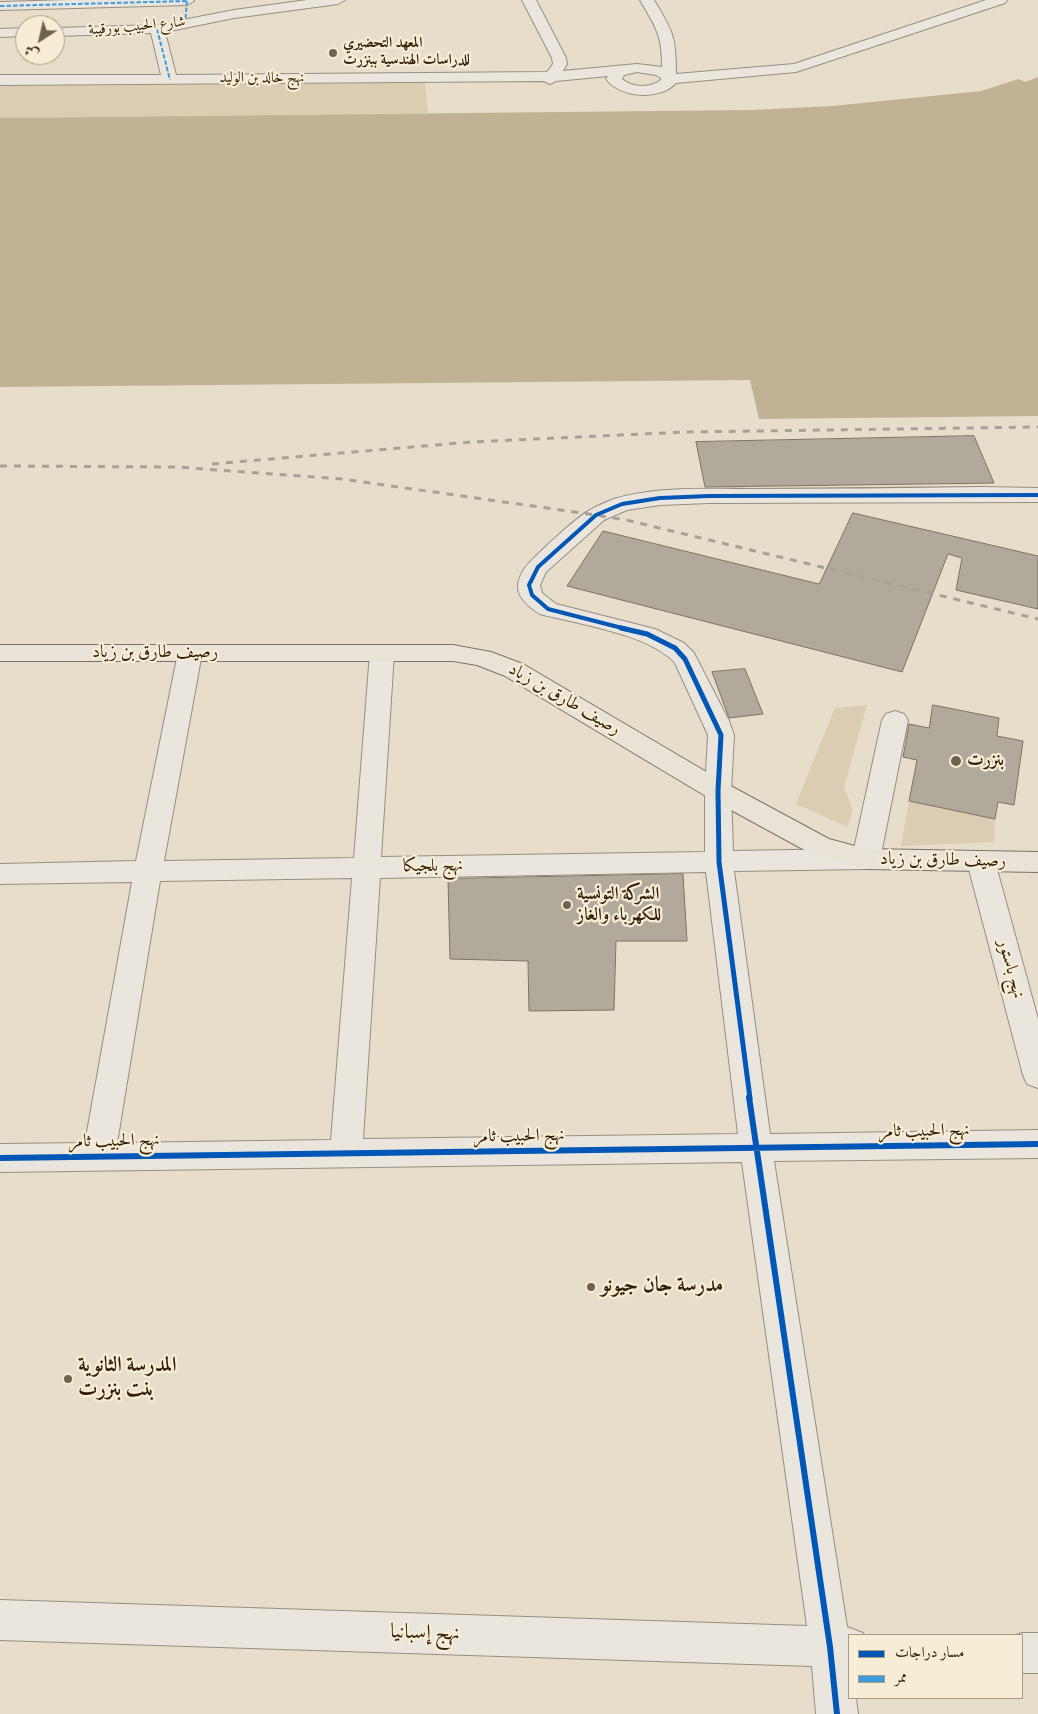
<!DOCTYPE html>
<html>
<head>
<meta charset="utf-8">
<style>
  body { margin:0 }
  #map { position:relative; width:1038px; height:1714px; overflow:hidden; background:#e6ddca; font-family:"IM FELL DW Pica",Amiri,serif }
  canvas { display:block }
  .legend { position:absolute; left:848px; top:1634px; width:175px; height:65px; box-sizing:border-box; background:#f7ecd5; border:1px solid #a99a82; margin:0; padding:6px 9px; list-style:none; font-size:15px; color:#331f06 }
  .legend li { display:flex; align-items:center; gap:10px; height:25px }
  .legend b { width:25px; border:1px solid #a99a82 }
  .north { position:absolute; left:15px; top:15px; width:50px; height:50px; box-sizing:border-box; background:#f7ecd5; border:1px solid #a99a82; border-radius:50%; rotate:215deg; font-size:14px; font-weight:700; line-height:20px; text-align:center; color:#331f06 }
  .north::after { content:''; display:block; margin:auto; width:18px; height:22px; background:#72624b; clip-path:polygon(50% 0,100% 100%,50% 72%,0 100%) }
</style>
</head>
<body>
<div id="map">
<canvas width="1038" height="1714"></canvas>
<ul class="legend">
<li><b style="height:6px;background:#0057b8"></b>مسار دراجات</li>
<li><b style="height:6px;background:#3e9bdd"></b>ممر</li>
</ul>
<div class="north">ش</div>
</div>
<script>
const context = document.querySelector('canvas').getContext('2d');
context.lineJoin = 'round';
function fill(path, color) {
  context.fillStyle = color;
  context.fill(path, 'evenodd');
}
function strokePath(path, color, width, dash) {
  context.strokeStyle = color;
  context.lineWidth = width;
  context.lineCap = dash ? 'butt' : 'round';
  context.setLineDash(dash || []);
  context.stroke(path);
}
function drawText(font, color, halo, rows, align = 'center') {
  context.font = font + ' "IM FELL DW Pica",Amiri,serif';
  context.lineWidth = 4.5;
  context.setLineDash([]);
  context.textBaseline = 'middle';
  context.strokeStyle = halo;
  context.fillStyle = color;
  for (const [text, x, y, turn = 0] of rows) {
    context.save();
    context.translate(x, y);
    context.rotate((+turn || 0) * Math.PI / 180);
    context.textAlign = isNaN(turn) ? turn : align;
    if (halo) context.strokeText(text, 0, 0);
    context.fillText(text, 0, 0);
    context.restore();
  }
}
fill(new Path2D(`
  M425,83L428,113L0,118V86Z
  M867,705L844,787L853,810L847,827L796,804L835,708Z
  M909,801L995,819L994,842L901,846Z`), '#dbcdb2');
fill(new Path2D(`
  M1038,77V416L759,419L750,380L0,387V118L751,110L833,106L981,91L1019,79L1025,82Z`), '#c1b296');
const building = new Path2D(`
  M974,436L994,483L705,487L696,442Z
  M853,513L1038,556V609L956,590L962,558L948,554L902,672L567,586L603,531L819,584Z
  M745,669L763,714L729,718L712,672Z
  M933,705L999,718L997,736L1023,741L1014,805L998,802L995,819L909,801L917,760L903,757L909,724L929,728Z
  M683,874L687,941H616L614,1010L529,1011L528,961L450,959L448,879Z`);
fill(building, '#b1aa9c');
strokePath(building, '#7b7366', 1);
const minor = new Path2D(`
  M69,0H193L194,1L187,5L0,10V2Z
  M307,0H345L338,4L234,18L165,32L176,75L547,72L553,64L552,58L522,0H536L566,58L567,64L563,71L637,64L662,67C662,34 656,28 640,0H654C673,32 676,36 676,74L794,64L986,0H1007L1005,3L796,72L676,83C660,101 620,98 606,79L608,76L556,81L550,84L544,81L0,85V75H161L151,33L55,36V28L157,25L234,10ZM637,72L656,75L661,78V80C650,88 633,88 622,79L624,75Z
  M25,28V36L0,37V29Z
  M982,487L1038,488V502L709,503L660,505L627,510L604,520L546,572L540,585L542,593L556,604L655,629L684,643L694,653L729,721L734,735L731,791L733,851L854,849L882,720L886,714L895,711L904,714L908,720L880,859L876,866L866,869L734,871L770,1134L1038,1130V1158L774,1161L847,1627L863,1633L864,1635H849V1698H856L858,1714H816L812,1666L0,1640V1600L807,1626L742,1162L0,1172V1144L85,1143L132,882L0,884V864L136,861L178,653L181,647L190,645L199,647L202,653L164,861L354,858L370,653L373,647L382,645L391,647L394,653L381,857L705,852V791L708,735L675,663C649,634 578,624 540,614C521,602 510,589 525,568C533,557 578,516 590,510C597,506 606,502 614,499C654,486 712,489 754,489C830,489 906,488 982,487ZM706,872L738,1134L363,1139L380,878ZM352,878L331,1140L117,1143L160,881Z
  M981,852L991,855L995,862L1038,1019V1088L1027,1084L1023,1075L967,862L971,855Z
  M1022,1633H1038V1673H1022V1635H1016Z`);
const major = new Path2D(`
  M0,645H453L491,652L523,664L727,784L829,839L866,849L1038,852V872L866,869L810,853L709,798L505,676L477,665L453,661H0Z`);
strokePath(minor, '#968e80', 2);
strokePath(major, '#7b7366', 2);
fill(minor, '#ebe6dd');
fill(major, '#e8e2d7');
strokePath(new Path2D(`
  M212,464L471,442L685,432L1038,427
  M0,466L177,467L342,479L596,515L626,520L1038,619`), '#a7a298', 3, [7, 7]);
strokePath(new Path2D(`
  M0,6L187,1
  M185,25L187,0
  M157,29L170,80`), '#3e9bdd', 2, [4.5, 2]);
strokePath(new Path2D(`
  M626,629L548,609L532,595L529,585L538,567L596,515L622,504L660,498L709,496L1038,495`), '#0057b8', 4);
strokePath(new Path2D(`
  M621,628L647,634L675,648L685,659L721,735L718,791L719,862L750,1098`), '#0057b8', 5);
strokePath(new Path2D(`
  M749,1097L830,1647L837,1714
  M0,1158L1038,1144`), '#0057b8', 6);
for (const [x, y, r, color] of [
  [333,53,5,"#72624b"],
  [956,761,6,"#72624b"],
  [567,905,5,"#72624b"],
  [591,1287,5,"#72624b"],
  [68,1379,5,"#72624b"]
]) {
  const dot = new Path2D();
  dot.arc(x, y, r, 0, 2 * Math.PI);
  context.fillStyle = color;
  context.fill(dot);
  strokePath(dot, '#f7ecd5', 2);
}
drawText('15px', '#331f06', '#f7ecd5', [
  ["شارع الحبيب بورقيبة",137,27,-5],
  ["نهج خالد بن الوليد",262,79]
]);
drawText('bold 15px', '#331f06', '#f7ecd5', [
  ["المعهد التحضيري",343,44],
  ["للدراسات الهندسية ببنزرت",343,61]
], 'left');
drawText('18px', '#331f06', '#f7ecd5', [
  ["رصيف طارق بن زياد",155,653],
  ["رصيف طارق بن زياد",564,700,30],
  ["رصيف طارق بن زياد",943,861,1],
  ["نهج بلجيكا",433,867,-1],
  ["نهج باستور",1010,969,75],
  ["نهج الحبيب ثامر",924,1132,-1],
  ["نهج الحبيب ثامر",519,1137,-1],
  ["نهج الحبيب ثامر",114,1142,-1]
]);
drawText('bold 18px', '#331f06', '#f7ecd5', [
  ["بنزرت",967,761],
  ["الشركة التونسية",577,895],
  ["للكهرباء والغاز",577,916]
], 'left');
drawText('bold 21px', '#331f06', '#f7ecd5', [
  ["مدرسة جان جيونو",601,1287],
  ["المدرسة الثانوية",78,1367],
  ["بنت بنزرت",78,1391]
], 'left');
drawText('21px', '#331f06', '#f7ecd5', [
  ["نهج إسبانيا",425,1634,2]
]);
</script>
</body>
</html>
